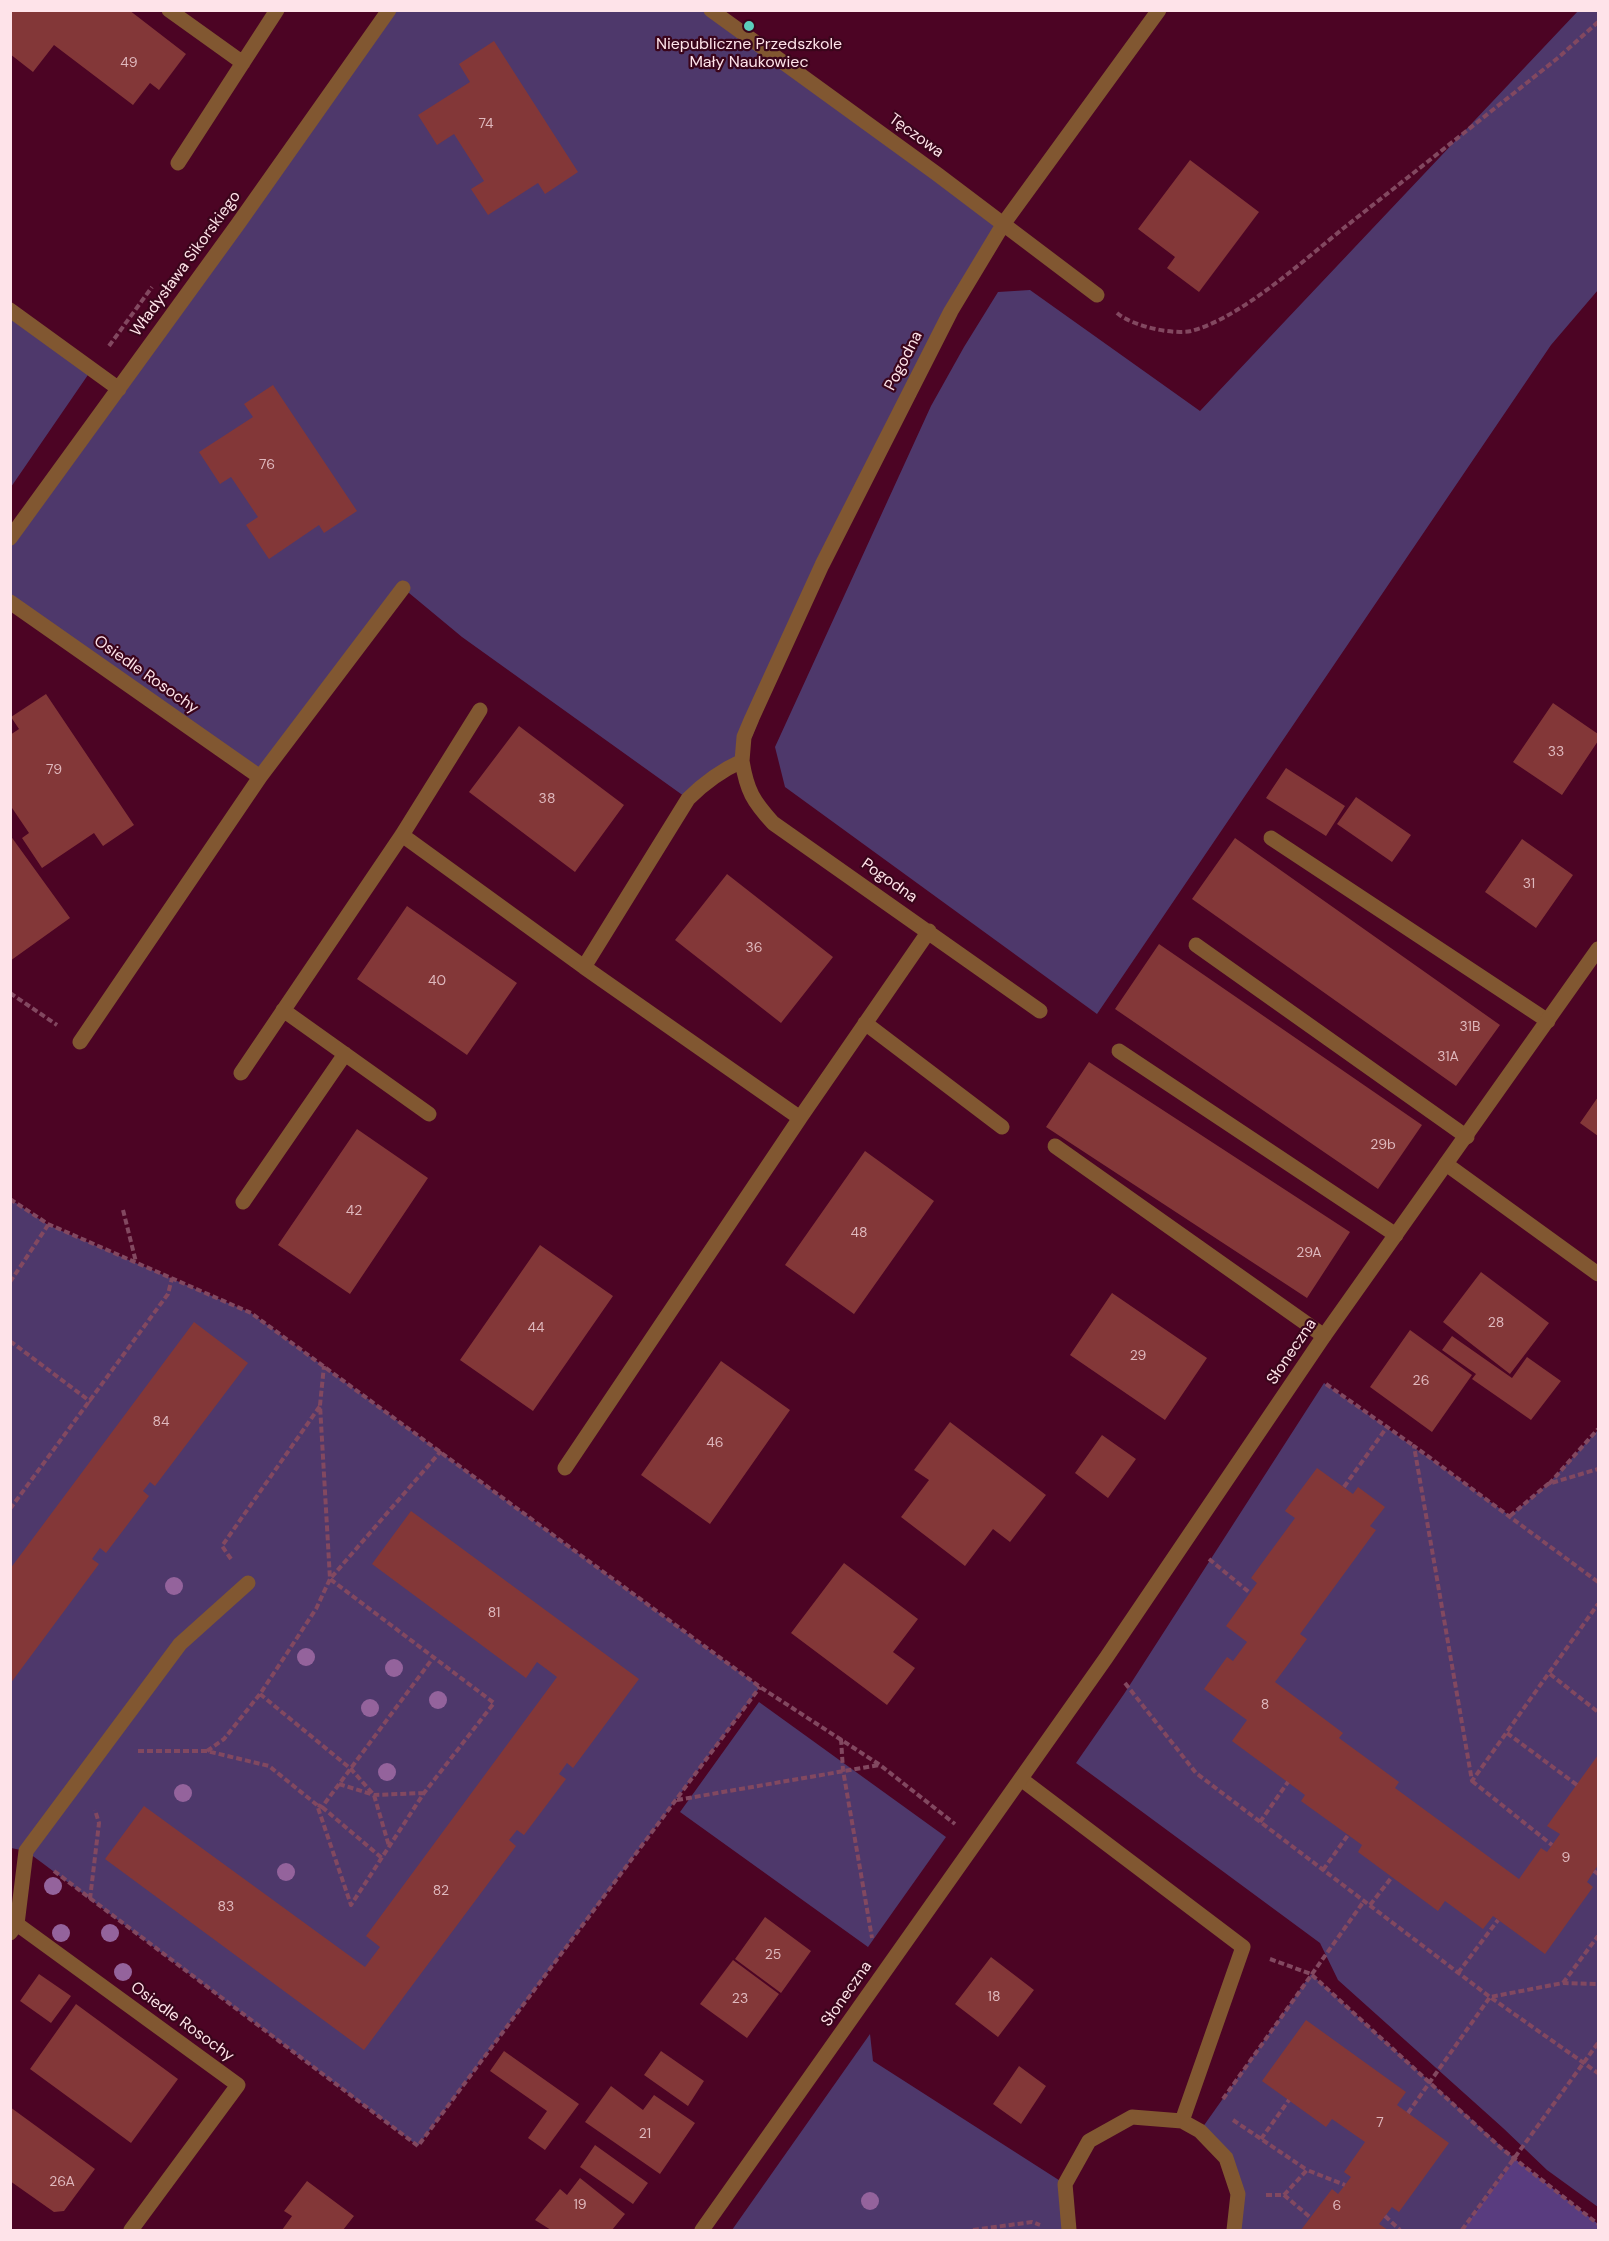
<!DOCTYPE html>
<html>
<head>
<meta charset="utf-8">
<style>
  body { margin:0 }
  #map { position:relative; width:1609px; height:2241px; overflow:hidden; background:#4c0424; font-family:"DM Sans",sans-serif }
  canvas { display:block }
  .frame { position:absolute; inset:0; border:12px solid #fee3e9; pointer-events:none }
</style>
</head>
<body>
<div id="map">
<canvas width="1609" height="2241"></canvas>
<div class="frame"></div>
</div>
<script>
const context = document.querySelector('canvas').getContext('2d');
context.lineJoin = 'round';
function fill(path, color) {
  context.fillStyle = color;
  context.fill(path, 'evenodd');
}
function strokePath(path, color, width, dash) {
  context.strokeStyle = color;
  context.lineWidth = width;
  context.lineCap = dash ? 'butt' : 'round';
  context.setLineDash(dash || []);
  context.stroke(path);
}
function drawText(font, color, halo, rows, align = 'center') {
  context.font = font + ' "DM Sans",sans-serif';
  context.lineWidth = 4.5;
  context.setLineDash([]);
  context.textBaseline = 'middle';
  context.strokeStyle = halo;
  context.fillStyle = color;
  for (const [text, x, y, turn = 0] of rows) {
    context.save();
    context.translate(x, y);
    context.rotate((+turn || 0) * Math.PI / 180);
    context.textAlign = isNaN(turn) ? turn : align;
    if (halo) context.strokeText(text, 0, 0);
    context.fillText(text, 0, 0);
    context.restore();
  }
}
fill(new Path2D(`
  M389,11H711L1004,223L822,565L742,761L688,799L462,637L403,588L260,777L11,602V538Z
  M1578,11H1598V290L1551,345L1097,1014L785,787L775,747L931,406L964,347L998,292L1030,290L1200,411Z
  M11,310L92,369L11,487Z
  M10,1199L48,1225L251,1313L760,1687L418,2146L41,1862L26,1851L11,1848Z
  M1324,1383L1510,1516L1548,1484L1598,1430V2207L1547,2170L1503,2128L1338,1980L1320,1943L1076,1763L1124,1694Z
  M759,1702L946,1837L868,1947L680,1812Z
  M1311,1974L1515,2159L1462,2230H1234L1235,2228L1226,2158L1200,2131Z
  M870,2034L873,2061L1065,2184L1069,2230H732Z`), '#4e386b');
fill(new Path2D(`
  M1515,2159L1598,2224V2230H1462Z`), '#593c7f');
fill(new Path2D(`
  M10,10H129L186,54L159,90L150,83L133,105L54,45L33,72L10,54Z
  M494,41L578,172L545,194L538,183L488,215L471,189L484,181L454,134L437,145L418,115L470,82L459,64Z
  M1190,160L1259,212L1199,292L1167,268L1175,257L1138,229Z
  M273,385L357,511L324,533L319,525L269,559L246,525L258,517L231,477L220,484L199,452L253,417L244,404Z
  M46,694L134,825L103,846L94,833L42,868L22,838L29,833L10,805V735L19,729L11,717Z
  M1553,703L1598,734V741L1562,795L1513,762Z
  M519,726L624,805L575,872L469,792Z
  M1286,768L1345,806L1326,836L1266,798Z
  M1356,797L1411,835L1392,862L1337,824Z
  M10,835L70,918L10,961Z
  M1235,838L1500,1025L1456,1086L1192,899Z
  M1522,839L1573,875L1536,928L1485,892Z
  M727,874L833,957L781,1023L675,940Z
  M407,906L517,983L467,1055L357,979Z
  M1159,944L1422,1125L1378,1189L1115,1009Z
  M1089,1062L1350,1232L1307,1298L1046,1127Z
  M1598,1097V1136L1580,1123Z
  M357,1129L428,1178L350,1294L278,1245Z
  M865,1151L934,1201L854,1314L785,1265Z
  M540,1245L613,1296L533,1411L460,1360Z
  M1481,1272L1549,1323L1510,1374L1443,1322Z
  M1112,1293L1207,1358L1165,1420L1070,1355Z
  M194,1322L248,1363L155,1486L150,1482L143,1491L149,1496L106,1553L100,1548L92,1559L99,1564L10,1684V1569Z
  M1410,1330L1472,1375L1432,1432L1370,1387Z
  M1452,1336L1512,1378L1527,1357L1561,1381L1531,1420L1472,1379L1476,1374L1442,1350Z
  M721,1361L790,1410L710,1524L641,1475Z
  M950,1422L1046,1495L1010,1542L993,1529L965,1566L901,1517L929,1480L914,1470Z
  M1102,1435L1136,1459L1108,1498L1075,1473Z
  M1317,1468L1353,1494L1358,1487L1385,1507L1370,1526L1376,1530L1300,1634L1307,1639L1275,1682L1343,1733L1339,1738L1399,1782L1395,1788L1519,1879L1541,1848L1547,1852L1560,1834L1547,1826L1598,1755V1865L1587,1882L1593,1887L1545,1954L1493,1916L1483,1929L1445,1901L1438,1911L1358,1852L1362,1845L1301,1801L1305,1795L1232,1741L1247,1720L1204,1689L1227,1657L1233,1661L1247,1642L1226,1626L1257,1583L1251,1578L1295,1518L1285,1511Z
  M411,1511L639,1679L573,1768L567,1763L559,1774L566,1779L524,1835L517,1830L509,1840L516,1846L364,2050L105,1859L144,1806L365,1967L380,1947L366,1936L557,1677L537,1662L526,1678L372,1564Z
  M844,1563L918,1619L893,1652L915,1668L887,1705L791,1633Z
  M765,1917L811,1951L781,1993L735,1959Z
  M991,1957L1034,1990L998,2037L955,2004Z
  M733,1960L779,1994L747,2038L700,2004Z
  M39,1974L71,1996L51,2023L20,2001Z
  M76,2004L178,2079L131,2143L30,2069Z
  M1306,2020L1406,2092L1397,2105L1449,2143L1399,2212L1392,2207L1379,2224L1388,2230H1301L1332,2189L1338,2194L1351,2177L1344,2172L1365,2142L1332,2119L1326,2127L1262,2081Z
  M504,2051L579,2104L545,2150L528,2138L547,2111L490,2071Z
  M661,2051L704,2081L688,2106L644,2075Z
  M1019,2066L1046,2086L1021,2124L993,2104Z
  M611,2086L643,2110L654,2095L695,2123L660,2174L585,2122Z
  M10,2107L95,2169L64,2211L54,2212L10,2181Z
  M595,2145L648,2183L633,2204L580,2167Z
  M580,2178L625,2214L612,2230H551L535,2220L560,2189L567,2195Z
  M307,2181L354,2216L343,2230H282L292,2216L284,2211Z`), '#833738');
strokePath(new Path2D(`
  M1117,313C1132,326 1172,335 1191,331C1241,318 1304,260 1345,227C1416,171 1488,114 1559,57L1598,22
  M109,346L152,287
  M10,993L57,1025
  M10,1199L48,1224L251,1313L760,1687L880,1765L955,1824
  M123,1210L136,1262
  M10,1282L48,1225
  M10,1341L91,1402
  M1326,1384L1414,1446
  M1549,1484L1598,1429
  M1344,1487L1387,1427
  M10,1509L168,1294L172,1278
  M1510,1516L1548,1484L1598,1469
  M231,1559L222,1546L320,1406
  M1209,1559L1250,1593
  M1598,1582L1414,1446L1472,1781L1598,1604
  M1550,1674L1598,1712
  M1125,1683L1196,1773L1490,1997L1598,2073
  M260,1694L351,1769L374,1795L389,1846
  M1507,1733L1577,1785
  M841,1739L843,1770L872,1938
  M138,1751H207L269,1766L317,1805L351,1905L424,1793L494,1703L330,1579L441,1451
  M207,1751L224,1739L260,1694L316,1609L330,1579L320,1405L324,1366
  M1472,1781L1552,1845
  M339,1784L374,1795L424,1793
  M677,1800L879,1765
  M318,1805L322,1807L433,1658
  M322,1807L383,1859
  M1260,1822L1288,1782
  M1323,1870L1348,1835
  M54,1871L418,2146L760,1687
  M1594,1871L1598,1874
  M90,1899L99,1823L95,1810
  M1370,1905L1392,1877
  M1270,1959L1311,1974L1501,2148L1598,2224
  M1458,1973L1498,1920
  M1563,1983L1598,1936
  M1223,2099L1364,1901
  M1408,2113L1490,1997L1563,1983L1598,1984
  M1233,2120L1307,2170
  M1261,2139L1289,2100
  M1266,2195H1284L1307,2170L1345,2185
  M1284,2195L1311,2218
  M1385,2216L1400,2230
  M973,2230L1032,2222L1040,2225
  M1462,2230L1598,2043`), '#824860', 4, [6, 3]);
strokePath(new Path2D(`
  M1271,838L1548,1021
  M1196,945L1467,1137
  M1119,1051L1396,1235
  M1055,1146L1324,1336
  M1446,1164L1598,1274
  M1021,1779L1243,1947L1182,2121
  M1069,2230L1065,2184L1089,2141L1132,2117L1182,2121L1200,2131L1226,2158L1238,2194L1234,2230`), '#815731', 15);
strokePath(new Path2D(`
  M169,10L243,63
  M711,10L937,174L1097,295
  M178,163L277,10
  M10,310L119,389
  M10,538L238,224L389,10
  M10,602L260,777
  M742,761C747,791 753,801 773,823L1040,1011
  M402,835L584,967
  M283,1010L429,1114
  M865,1023L1002,1127
  M80,1042L260,777L403,588
  M241,1073L402,835L480,710
  M800,1118L929,931
  M243,1202L345,1054
  M565,1468L800,1118L584,967L688,799C705,782 720,771 742,761L744,737L752,718L822,565L951,311L1004,223L1159,10
  M10,1919L238,2085L131,2230
  M10,1933L17,1924L26,1851L180,1644L248,1583
  M702,2230L1106,1658L1324,1336L1598,949`), '#815731', 15);
context.fillStyle = '#94639c';
for (const [x, y] of [
  [174,1586],
  [306,1657],
  [394,1668],
  [438,1700],
  [370,1708],
  [387,1772],
  [183,1793],
  [286,1872],
  [53,1886],
  [61,1933],
  [110,1933],
  [123,1972],
  [870,2201]
]) {
  context.beginPath();
  context.arc(x, y, 9, 0, 2 * Math.PI);
  context.fill();
}
for (const [x, y, r, color] of [
  [749,26,6,"#5bcebc"]
]) {
  const dot = new Path2D();
  dot.arc(x, y, r, 0, 2 * Math.PI);
  context.fillStyle = color;
  context.fill(dot);
  strokePath(dot, '#3a051b', 2);
}
drawText('14px', '#dfb8bd', null, [
  ["49",129,63],
  ["74",486,124],
  ["76",267,465],
  ["33",1556,752],
  ["79",54,770],
  ["38",547,799],
  ["31",1529,884],
  ["36",754,948],
  ["40",437,981],
  ["31B",1470,1027],
  ["31A",1448,1057],
  ["29b",1383,1145],
  ["42",354,1211],
  ["48",859,1233],
  ["29A",1309,1253],
  ["28",1496,1323],
  ["44",536,1328],
  ["29",1138,1356],
  ["26",1421,1381],
  ["84",161,1422],
  ["46",715,1443],
  ["81",494,1613],
  ["8",1265,1705],
  ["9",1566,1858],
  ["82",441,1891],
  ["83",226,1907],
  ["25",773,1955],
  ["18",994,1997],
  ["23",740,1999],
  ["7",1380,2123],
  ["21",645,2134],
  ["26A",62,2182],
  ["19",580,2205],
  ["6",1337,2206]
]);
drawText('16px', '#fee3e9', '#3a051b', [
  ["Niepubliczne Przedszkole",749,45],
  ["Mały Naukowiec",749,63]
]);
drawText('16px', '#fee3e9', '#3a051b', [
  ["Tęczowa",916,136,36],
  ["Władysława Sikorskiego",186,264,-54],
  ["Pogodna",904,361,-63],
  ["Osiedle Rosochy",146,675,35],
  ["Pogodna",889,881,35],
  ["Słoneczna",1292,1352,-56],
  ["Słoneczna",847,1994,-55],
  ["Osiedle Rosochy",182,2022,36]
]);
</script>
</body>
</html>
